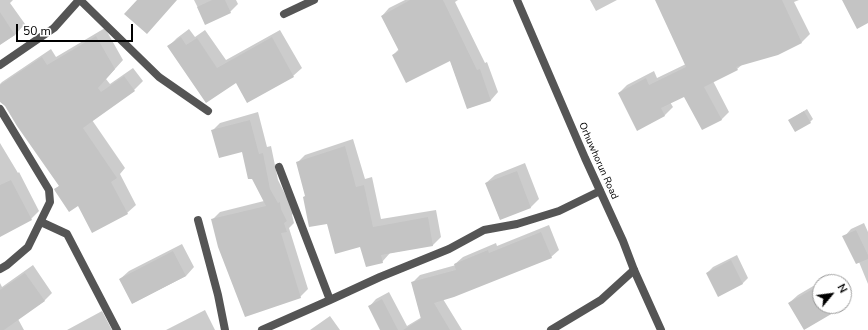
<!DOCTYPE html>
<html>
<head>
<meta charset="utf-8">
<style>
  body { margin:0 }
  #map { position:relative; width:868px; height:330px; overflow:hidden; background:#fff; font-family:"Nunito Sans",sans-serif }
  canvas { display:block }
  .north { position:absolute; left:812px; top:274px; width:40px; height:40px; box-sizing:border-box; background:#fff; border:1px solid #999; border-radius:50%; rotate:61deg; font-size:11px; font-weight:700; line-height:16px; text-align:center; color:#000 }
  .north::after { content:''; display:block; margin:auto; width:14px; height:18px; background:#000; clip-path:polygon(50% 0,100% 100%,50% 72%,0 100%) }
  .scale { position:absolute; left:16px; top:24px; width:117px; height:18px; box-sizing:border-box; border:2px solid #000; border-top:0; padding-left:5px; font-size:12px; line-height:14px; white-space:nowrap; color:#000; -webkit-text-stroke:3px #fff; paint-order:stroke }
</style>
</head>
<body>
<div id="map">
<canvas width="868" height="330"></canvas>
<div class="north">N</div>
<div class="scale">50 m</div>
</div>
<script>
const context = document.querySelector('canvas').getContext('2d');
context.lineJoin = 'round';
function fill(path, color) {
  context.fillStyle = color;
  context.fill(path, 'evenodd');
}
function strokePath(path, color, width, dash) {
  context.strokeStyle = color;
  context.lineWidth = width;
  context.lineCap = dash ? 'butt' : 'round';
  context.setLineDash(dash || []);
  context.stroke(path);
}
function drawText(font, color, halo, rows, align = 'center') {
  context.font = font + ' "Nunito Sans",sans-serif';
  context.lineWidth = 3;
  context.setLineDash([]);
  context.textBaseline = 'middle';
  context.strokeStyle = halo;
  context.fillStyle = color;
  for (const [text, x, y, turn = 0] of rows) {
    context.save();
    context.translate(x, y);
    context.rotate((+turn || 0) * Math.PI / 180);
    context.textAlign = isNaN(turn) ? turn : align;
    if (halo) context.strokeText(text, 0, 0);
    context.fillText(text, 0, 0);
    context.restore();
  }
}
fill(new Path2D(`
  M0,0H13L10,3L25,24L15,35L0,44Z
  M194,0H236L238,4L230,12L206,24Z
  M405,0H458L455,2L485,63L487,62L498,92L491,100L468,108L450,60L393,55L399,49L382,16L389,8Z
  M590,0H617L596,11Z
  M656,0H799L794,2L810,34L802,42L743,64L737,69L713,81L729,112L721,120L685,95L670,102L673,107L665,115L638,129L619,93L627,85L654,71L657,78L686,64Z
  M105,28L123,60L106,79L110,84L133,68L143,81L134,90L92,120L125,168L120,174L136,205L127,213L78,204L55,190L60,185L5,105L0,101V84L2,82L51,49L56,57Z
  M189,29L195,37L205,30L226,60L280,30L302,68L293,76L236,81L169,46L177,38Z
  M807,109L813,119L810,122L790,120Z
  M258,112L267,147L271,146L278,180L286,196L288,195L294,212L292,215L294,223L289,228L308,289L300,297L212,220L220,212L264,201L243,150L212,131L220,123Z
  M353,139L365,179L372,177L381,219L436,210L441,237L433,245L390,253L382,262L328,223L306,195L297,163L305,155Z
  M0,143L18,173L19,172L39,211L31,219L0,236Z
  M525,163L539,199L531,207L500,219L486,183L495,175Z
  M864,223L868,232V284L859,262L844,237L851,229Z
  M549,225L559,250L551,257L443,299L462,330H381L369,307L376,299L389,292L407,326L422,317L412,283L420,275L456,265L455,264L463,257L496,243L497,246Z
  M182,244L194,267L186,276L133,303L120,279L129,271Z
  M737,255L748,278L742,284L707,273L713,267Z
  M33,265L52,293L44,301L18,319L24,330H0V283L2,287Z
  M831,276L834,282H820Z
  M820,282V306H841L837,309L789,303L798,295Z
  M205,310L215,330H166Z
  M102,311L112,330H67Z
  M330,316L340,330H310Z`), '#0003');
fill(new Path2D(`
  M137,0H177L147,34L124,14Z
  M212,0H225L231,13L205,25L197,7Z
  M410,0H443L477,70L480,69L491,101L467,109L450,61L406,83L392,55L399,51L381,16Z
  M655,0H782L802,43L778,55L736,67L738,70L704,87L722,120L702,130L684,97L661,108L665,116L637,131L618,93L646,78L649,85L686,67Z
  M842,0H868V23L857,29Z
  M0,12L15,35L0,45Z
  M96,36L115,69L98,88L101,92L124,76L135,91L83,128L117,178L111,182L128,214L92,233L78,206L69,212L55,191L54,189L59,186L17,126L5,106L0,102V85L42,57L47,65Z
  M181,37L186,45L197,38L217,68L272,37L294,77L247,103L236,83L206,103L167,46Z
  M804,111L811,123L795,132L788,120Z
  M250,120L259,154L263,153L270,189L278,203L280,202L281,209L287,221L284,223L287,232L281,233L301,298L245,317L218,247L211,219L266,206L252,179H248L242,152L219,158L211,130Z
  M345,146L356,187L364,185L373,227L428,217L433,246L381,255L383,263L366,267L360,247L335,254L327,224L309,227L303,197L305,196L296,162Z
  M517,171L531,208L500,220L485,183Z
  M11,180L32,220L0,237V185Z
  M856,230L868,255V259L856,264L842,236Z
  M541,232L552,258L454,297L434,303L450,330H403L421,319L411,282L456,270L454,264L488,250L489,253Z
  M173,251L186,276L132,304L119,279Z
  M731,260L743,284L718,297L706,273Z
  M25,273L45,301L4,330H0V290Z
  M820,285V306H845L804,330L788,303Z
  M382,299L398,330H380L368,306Z`), '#c4c4c4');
strokePath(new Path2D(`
  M80,0L159,77L208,111
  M284,14L314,0
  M0,65L54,28L79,0
  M0,109L49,190L50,202L28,247L7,265L0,269
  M279,167L330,300
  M198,220L218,295L225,330
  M41,222L67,234L117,330
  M262,330L330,300L380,277L449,249L484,230L517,224L559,211L600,191
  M551,330L601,300L634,270`), '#555', 8);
strokePath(new Path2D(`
  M517,0L585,158L623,241L634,270L661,330`), '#555', 8);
drawText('10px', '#000', '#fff', [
  ["Orhuwhorun Road",598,161,66]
]);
</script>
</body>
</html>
